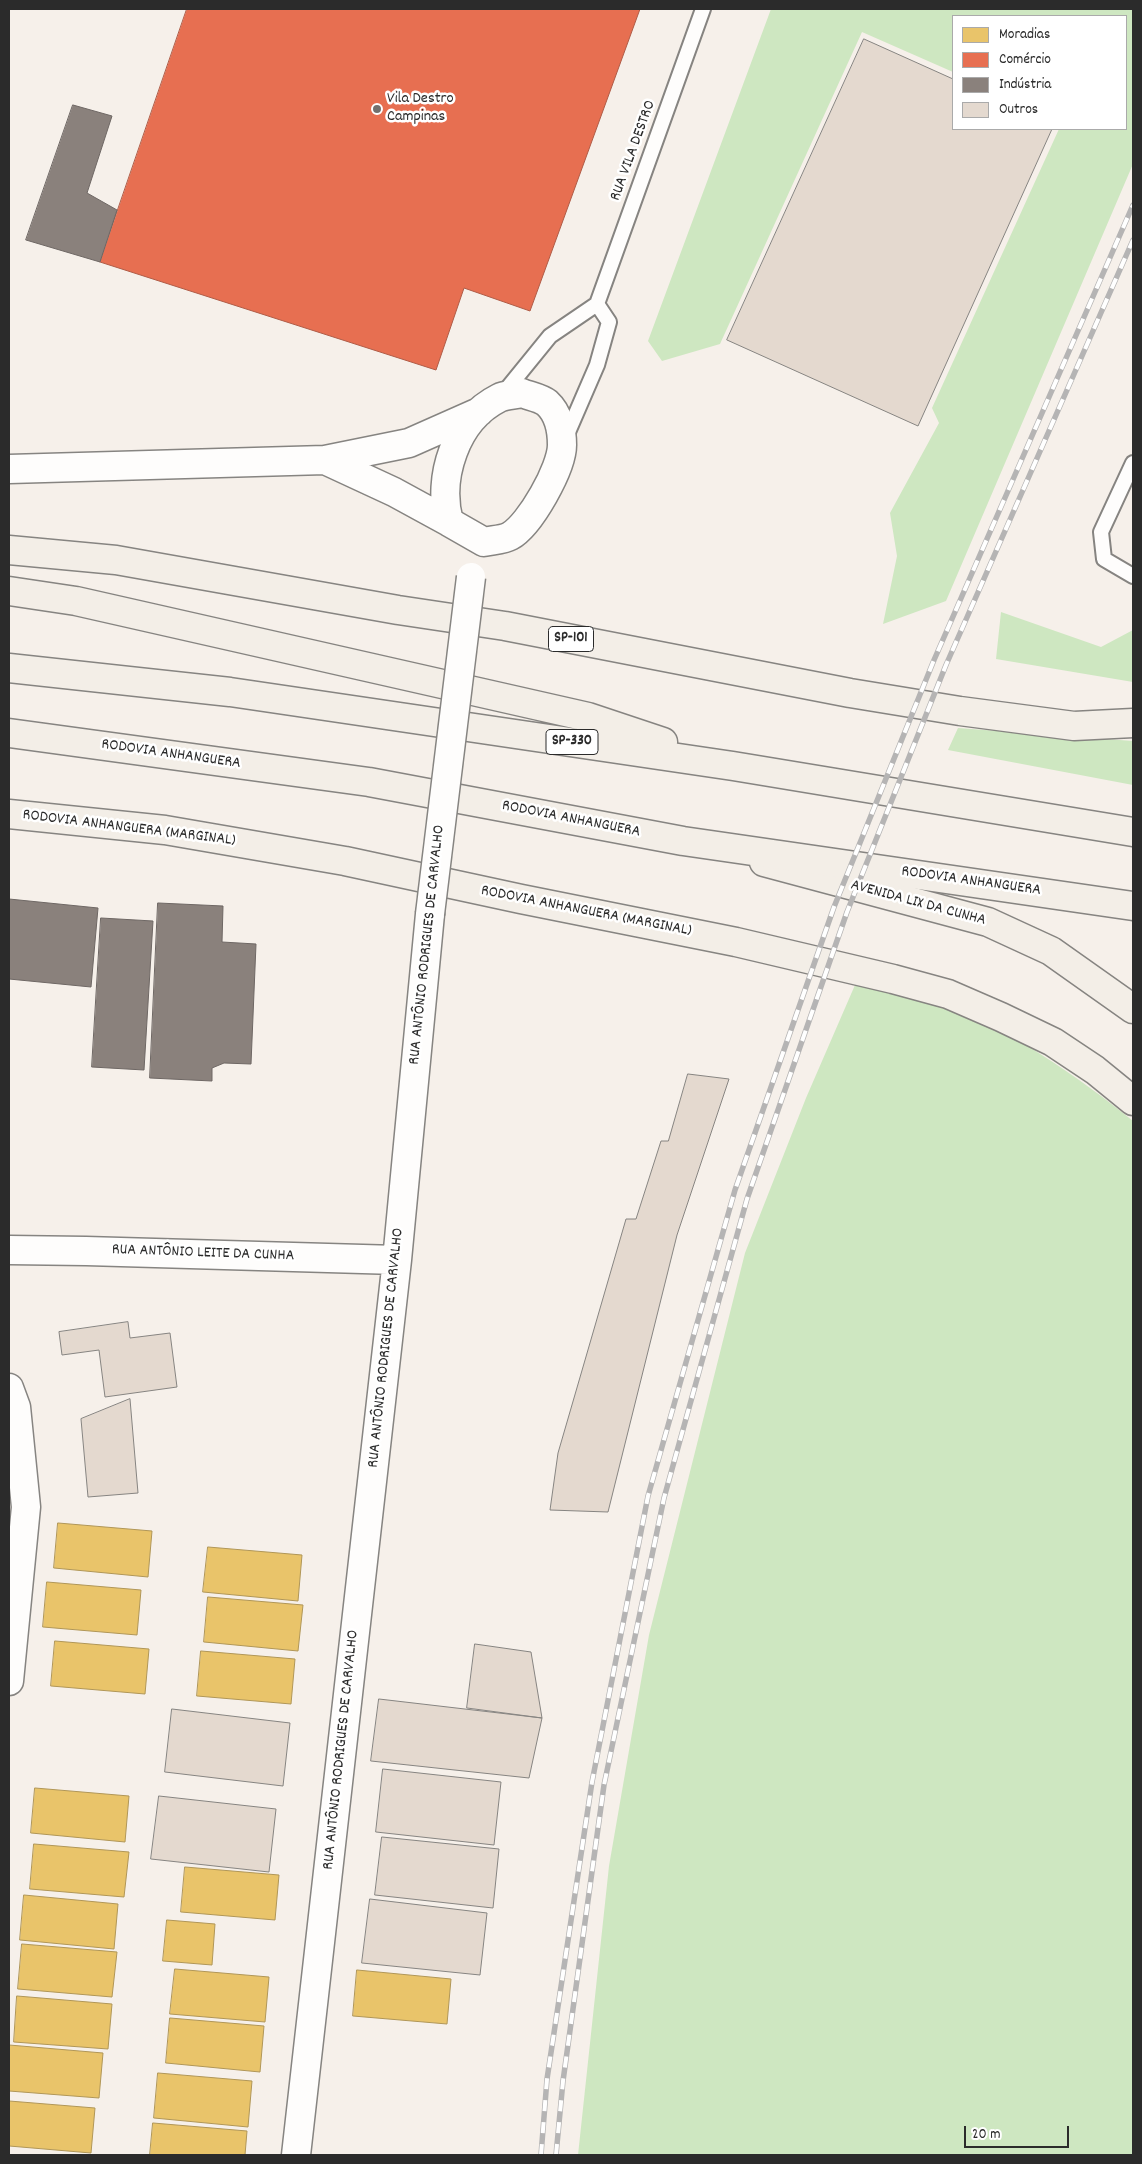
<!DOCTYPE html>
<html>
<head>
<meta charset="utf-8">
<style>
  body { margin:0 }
  #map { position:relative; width:1142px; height:2164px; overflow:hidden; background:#f6f0ea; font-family:Dekko,sans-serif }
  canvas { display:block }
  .frame { position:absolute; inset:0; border:10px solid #2b2b2b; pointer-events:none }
  .legend { position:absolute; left:952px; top:15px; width:175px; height:115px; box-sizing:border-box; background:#fff; border:1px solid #aaa; margin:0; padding:6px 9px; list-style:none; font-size:15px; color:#2b2b2b }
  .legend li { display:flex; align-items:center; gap:10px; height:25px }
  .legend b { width:25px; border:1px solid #aaa }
  .scale { position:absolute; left:964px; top:2126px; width:105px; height:22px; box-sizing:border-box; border:2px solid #2b2b2b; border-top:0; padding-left:6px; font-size:15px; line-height:18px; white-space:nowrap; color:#2b2b2b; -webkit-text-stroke:4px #fff; paint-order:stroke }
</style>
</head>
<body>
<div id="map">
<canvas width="1142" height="2164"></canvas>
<div class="frame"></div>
<ul class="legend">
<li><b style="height:14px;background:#e9c46a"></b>Moradias</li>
<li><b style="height:14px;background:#e76f51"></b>Comércio</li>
<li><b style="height:14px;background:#8a817c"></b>Indústria</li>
<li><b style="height:14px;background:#e4d9cf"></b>Outros</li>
</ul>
<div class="scale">20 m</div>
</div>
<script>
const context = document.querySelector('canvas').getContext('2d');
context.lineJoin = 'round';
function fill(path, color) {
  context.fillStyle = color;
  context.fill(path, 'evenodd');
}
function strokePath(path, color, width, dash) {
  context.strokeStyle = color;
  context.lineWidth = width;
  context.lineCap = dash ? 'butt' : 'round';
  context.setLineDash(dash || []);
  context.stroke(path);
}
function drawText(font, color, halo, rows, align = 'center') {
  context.font = font + ' Dekko,sans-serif';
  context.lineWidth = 5;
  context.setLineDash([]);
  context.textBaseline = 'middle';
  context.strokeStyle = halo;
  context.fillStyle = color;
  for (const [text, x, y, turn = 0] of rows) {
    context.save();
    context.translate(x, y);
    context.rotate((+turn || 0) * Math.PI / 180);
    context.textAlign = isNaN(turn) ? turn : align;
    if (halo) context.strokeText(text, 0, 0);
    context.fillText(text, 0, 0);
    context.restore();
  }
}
fill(new Path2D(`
  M771,9H1133V164L946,601L883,624L897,556L890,513L939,423L932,408L1059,129H1126V16H953V72L862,32L720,344L662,361L648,341Z
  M1001,612L1101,647L1133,630V682L996,659Z
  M958,728L1133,741V785L948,750Z
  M855,985C882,991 915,995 941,1004C1006,1026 1080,1078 1133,1121V2155H578L609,1866L649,1635L745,1253L806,1098Z`), '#cee7c1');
const homes = new Path2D(`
  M58,1523L152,1531L148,1577L54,1568Z
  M208,1547L302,1555L298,1601L203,1592Z
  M47,1582L141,1590L137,1635L43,1627Z
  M208,1597L303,1605L298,1651L204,1642Z
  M55,1641L149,1649L145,1694L51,1686Z
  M201,1651L295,1659L291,1704L197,1696Z
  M35,1788L129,1796L125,1842L31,1833Z
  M34,1844L129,1852L124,1897L30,1889Z
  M185,1867L279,1875L275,1920L181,1912Z
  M24,1895L118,1904L114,1949L20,1940Z
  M167,1920L215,1924L212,1965L163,1961Z
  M22,1944L117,1952L112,1997L18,1989Z
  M175,1969L269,1977L265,2022L170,2014Z
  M357,1970L451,1979L447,2024L353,2016Z
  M17,1996L112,2004L108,2049L14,2042Z
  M170,2018L264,2026L260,2072L166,2063Z
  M9,2045L103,2053L99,2098L9,2091Z
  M158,2073L252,2081L248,2127L154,2118Z
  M9,2101L95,2108L91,2153L9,2146Z
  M153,2123L247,2131L245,2155H150Z`);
fill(homes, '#e9c46a');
strokePath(homes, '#b09657', 1);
const shops = new Path2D(`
  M187,9H640L530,311L464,288L436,370L100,262Z`);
fill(shops, '#e76f51');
strokePath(shops, '#af5b46', 1);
const industry = new Path2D(`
  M73,105L112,116L87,193L117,210L100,262L26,240Z
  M9,899L98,908L91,987L9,979Z
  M158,903L223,906L222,942L256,944L251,1064L224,1063L212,1068V1081L150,1078Z
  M101,918L153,921L144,1070L92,1067Z`);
fill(industry, '#8a817c');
strokePath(industry, '#6e6764', 1);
const building = new Path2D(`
  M864,39L953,79V129H1052L918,426L727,340Z
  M688,1074L729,1079L677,1235L608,1512L550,1510L558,1453L626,1219H636L661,1141H668Z
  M128,1322L130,1338L170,1333L177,1387L105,1397L99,1350L62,1355L59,1332Z
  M130,1399L138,1493L88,1497L81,1419Z
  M475,1644L531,1652L542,1718L467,1708Z
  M379,1699L542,1718L529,1778L371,1761Z
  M172,1709L290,1723L283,1786L165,1772Z
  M383,1769L501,1782L494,1845L376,1832Z
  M159,1796L276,1809L269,1872L151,1859Z
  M382,1837L499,1849L493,1908L375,1895Z
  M370,1899L487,1913L480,1975L362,1963Z`);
fill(building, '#e4d9cf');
strokePath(building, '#868481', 1);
const service = new Path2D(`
  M502,395L550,336L597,304L703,9
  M565,439L597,365L609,322L597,304
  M1133,463L1101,532L1104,559L1133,576`);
const minor = new Path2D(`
  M522,393C529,396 541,398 547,403C558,413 562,430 562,445C562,468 530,525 510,536C503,540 492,540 484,542L449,522C437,478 455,420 499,398C505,395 514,395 522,393Z
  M325,460L394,492L449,522
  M9,469L325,460L409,443L479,412
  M9,1250L86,1251L397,1260
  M9,1388L16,1407L26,1507L9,1681
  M296,2155L397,1260L430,914`);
const trunk = new Path2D(`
  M9,550L116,560L398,610L505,626L850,693L960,711L1074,726L1133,723
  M9,814L165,830L345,861L521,899L736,942L893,979L948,994L1001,1017L1053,1042L1095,1070L1133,1101
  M764,862L988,922L1051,951L1133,1009`);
const motorway = new Path2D(`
  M9,591L76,601L588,717L663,742
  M9,668L230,692L733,766L1133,832
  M9,733L369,782L683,841L1133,906`);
strokePath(service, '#868481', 18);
strokePath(minor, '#868481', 31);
strokePath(trunk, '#868481', 31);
strokePath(motorway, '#868481', 31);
strokePath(service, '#fefdfc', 14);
strokePath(minor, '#fefdfc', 28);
strokePath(trunk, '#f3eee7', 28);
strokePath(motorway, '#f3eee7', 28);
const rail = new Path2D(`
  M541,2155L547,2079L592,1782L648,1496L735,1190L834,907L934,660L1133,205
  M556,2155L563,2081L604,1785L664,1498L747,1199L847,912L946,665L1133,240`);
strokePath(rail, '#b5b4b4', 5.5);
strokePath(rail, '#fff', 4, [11]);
const minorBridge = new Path2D(`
  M430,914L471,577`);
strokePath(minorBridge, '#868481', 31, []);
strokePath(minorBridge, '#fefdfc', 28);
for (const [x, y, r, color] of [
  [377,109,5,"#72706e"]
]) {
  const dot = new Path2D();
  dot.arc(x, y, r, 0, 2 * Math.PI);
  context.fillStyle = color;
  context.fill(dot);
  strokePath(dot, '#fff', 2);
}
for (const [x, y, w] of [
  [571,639,45],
  [572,742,52]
]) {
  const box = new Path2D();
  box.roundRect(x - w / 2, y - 12.5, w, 25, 4);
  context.fillStyle = '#fff';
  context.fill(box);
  strokePath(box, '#2b2b2b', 1);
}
drawText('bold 15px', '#2b2b2b', null, [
  ["SP-101",571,639],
  ["SP-330",572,742]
]);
drawText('16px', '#2b2b2b', '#fff', [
  ["Vila Destro",387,100],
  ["Campinas",387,118]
], 'left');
drawText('16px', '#2b2b2b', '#fff', [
  ["RUA VILA DESTRO",634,151,-70],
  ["RODOVIA ANHANGUERA",171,755,8],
  ["RODOVIA ANHANGUERA",571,820,11],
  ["RODOVIA ANHANGUERA (MARGINAL)",129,829,7],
  ["RODOVIA ANHANGUERA",971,882,8],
  ["AVENIDA LIX DA CUNHA",918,904,15],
  ["RODOVIA ANHANGUERA (MARGINAL)",586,912,11],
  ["RUA ANTÔNIO RODRIGUES DE CARVALHO",428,945,-84],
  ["RUA ANTÔNIO LEITE DA CUNHA",203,1254,2],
  ["RUA ANTÔNIO RODRIGUES DE CARVALHO",387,1348,-84],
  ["RUA ANTÔNIO RODRIGUES DE CARVALHO",342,1750,-84]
]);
</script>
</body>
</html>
